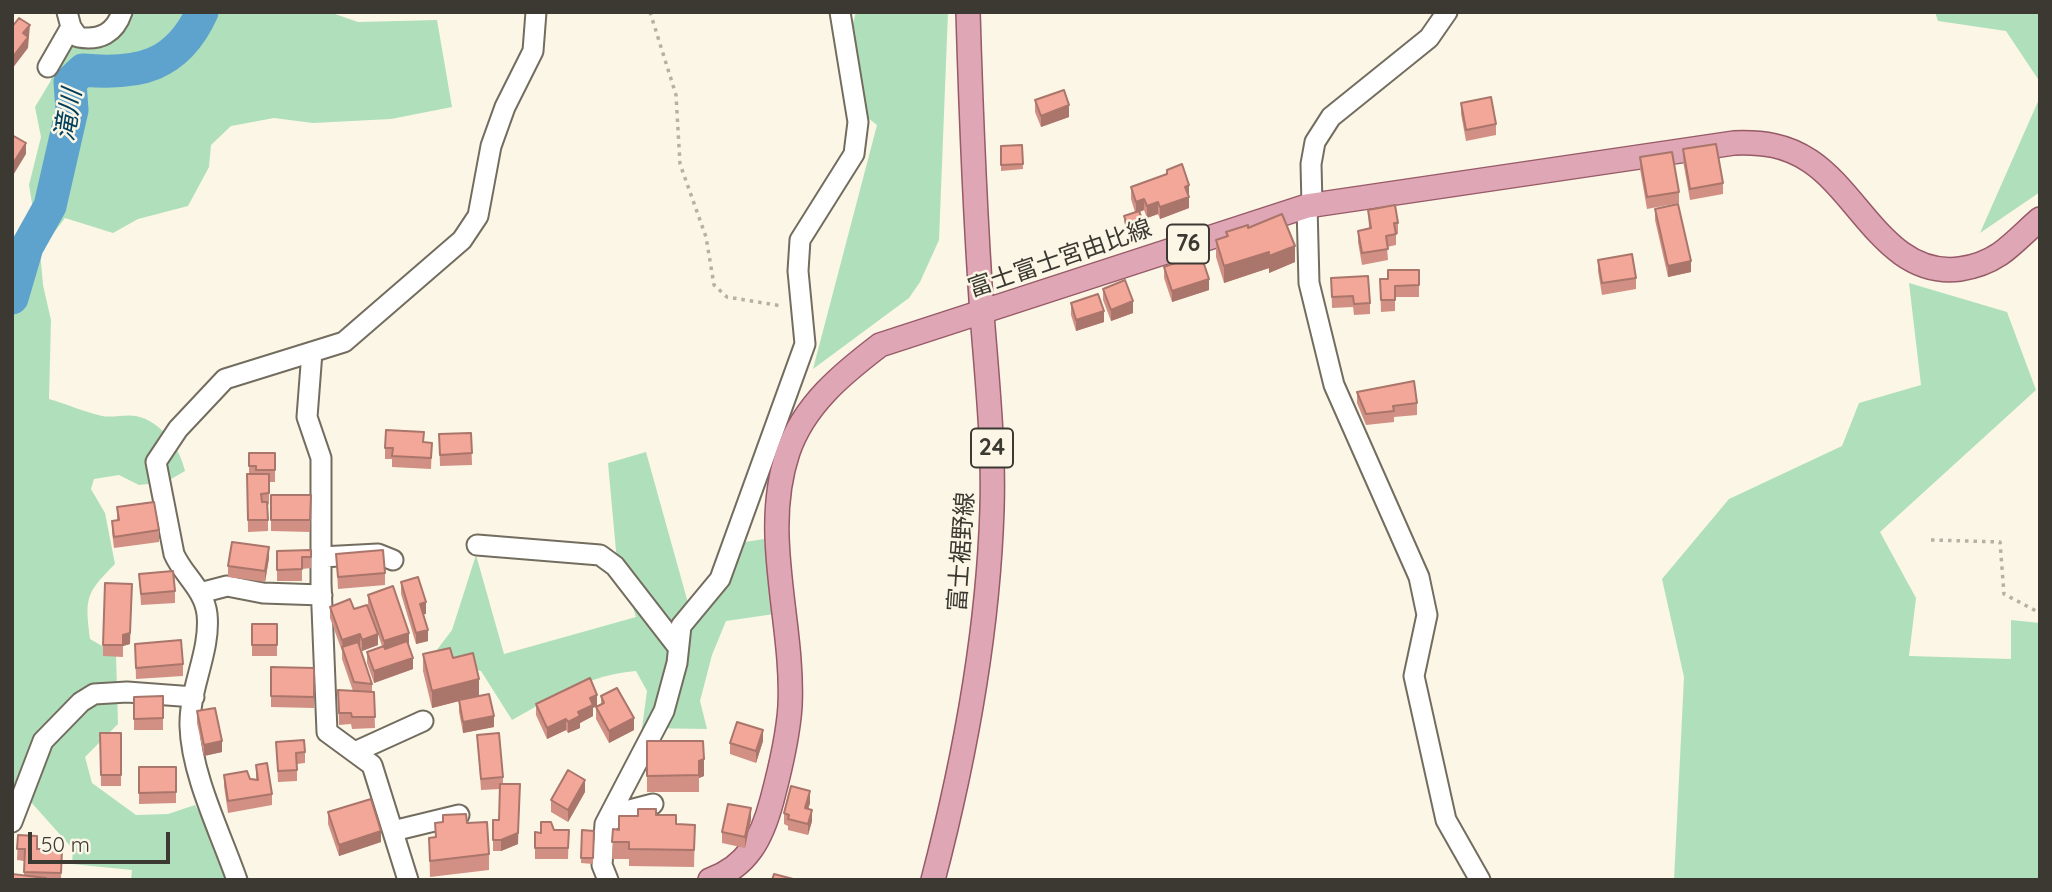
<!DOCTYPE html>
<html>
<head>
<meta charset="utf-8">
<style>
  body { margin:0 }
  #map { position:relative; width:2052px; height:892px; overflow:hidden; background:#fcf6e6; font-family:Quicksand,sans-serif }
  canvas { display:block }
  .frame { position:absolute; inset:0; border:14px solid #3b3932; pointer-events:none }
  .scale { position:absolute; left:28px; top:832px; width:142px; height:32px; box-sizing:border-box; border:4px solid #3b3932; border-top:0; padding-left:9px; font-size:21px; line-height:24px; white-space:nowrap; color:#3b3932; -webkit-text-stroke:5px #fcf6e6; paint-order:stroke }
</style>
</head>
<body>
<div id="map">
<canvas width="2052" height="892"></canvas>
<div class="frame"></div>
<div class="scale">50 m</div>
</div>
<script>
const context = document.querySelector('canvas').getContext('2d');
context.lineJoin = 'round';
function fill(path, color) {
  context.fillStyle = color;
  context.fill(path, 'evenodd');
}
function strokePath(path, color, width, dash) {
  context.strokeStyle = color;
  context.lineWidth = width;
  context.lineCap = dash ? 'butt' : 'round';
  context.setLineDash(dash || []);
  context.stroke(path);
}
function drawText(font, color, halo, rows, align = 'center') {
  context.font = font + ' Quicksand,"Noto Sans JP",sans-serif';
  context.lineWidth = 5;
  context.setLineDash([]);
  context.textBaseline = 'middle';
  context.strokeStyle = halo;
  context.fillStyle = color;
  for (const [text, x, y, turn = 0] of rows) {
    context.save();
    context.translate(x, y);
    context.rotate((+turn || 0) * Math.PI / 180);
    context.textAlign = isNaN(turn) ? turn : align;
    if (halo) context.strokeText(text, 0, 0);
    context.fillText(text, 0, 0);
    context.restore();
  }
}
fill(new Path2D(`
  M116,12H329L358,22L437,20L452,107L391,119L313,123L274,118L231,126L211,145L209,167L188,206L138,219L113,233L65,218L40,251L43,285L51,320L49,399C67,404 84,412 102,416C113,418 125,414 136,416C161,421 180,448 185,471L166,482L139,485L119,475L94,479L91,489L105,513L115,564C85,594 85,598 90,639L116,654L118,724L85,757L92,783L136,815L168,814L195,805L213,837L227,880H131L132,870L72,864L73,849L12,781V245L33,209L29,185L41,137L35,107L50,82L71,27L97,37Z
  M856,12H948L939,240L920,282L909,298L813,369L877,125L846,101L852,27Z
  M1935,12H2040V82L2006,31L1938,21Z
  M2040,97V192L1980,233Z
  M1909,283L2007,312L2036,390L1880,532L1916,598L1909,656L2011,659V620L2040,623V880H1674L1684,677L1662,579L1729,499L1842,446L1859,403L1921,385Z
  M646,452L688,603L714,575L726,545L764,539L774,614L726,621L712,655L700,701L707,729L642,728L647,691L636,671C589,675 553,697 512,720L481,671L430,659L452,630L476,555L504,654L636,617L616,551L608,463Z`), '#afe0bb');
strokePath(new Path2D(`
  M12,298L27,247L50,206L72,110L70,82L83,70C138,75 177,67 202,12`), '#5ea3cd', 33);
const minor = new Path2D(`
  M67,12L71,27L78,37C100,41 115,33 122,12
  M48,67L71,27
  M1312,205L1311,164L1315,142L1331,117L1429,38L1447,12
  M1307,206L1309,283L1334,385L1419,577L1427,615L1414,676L1446,820L1480,880
  M312,352L307,417L321,458V583L327,732L372,765L408,880
  M477,545L600,555L615,566L677,646
  M321,557L378,554L393,560
  M200,593L227,586L263,593L322,595
  M357,751L423,721
  M12,822L43,741L81,702L94,694L127,692L194,697
  M606,824L626,811L653,804
  M393,831L459,815
  M237,880C221,834 191,774 190,726C189,688 211,651 207,614C204,589 183,575 174,554L156,462L178,429L225,379L344,342L462,240L478,216L491,146L505,107L533,51L536,12
  M608,880L602,865L605,824L664,711L677,663L681,626L720,579L805,344L798,271L800,240L854,154L858,122L840,12`);
const major = new Path2D(`
  M710,880C748,866 762,838 772,800C780,770 788,738 790,706C794,622 760,535 788,452C804,405 842,374 880,345L1307,206L1734,143C1763,142 1786,145 1810,161C1861,195 1888,278 1960,269C1974,267 1988,262 2000,254C2014,244 2027,230 2040,219
  M933,880C965,758 988,635 992,509C994,444 987,379 982,314C975,214 971,113 968,12`);
strokePath(minor, '#726d5f', 23);
strokePath(major, '#975a67', 26);
strokePath(new Path2D(`
  M650,12L676,95L680,164L706,237L714,285L727,297L782,306
  M1931,540L2000,542L2004,594L2040,613`), '#b5b1a4', 3.5, [3.5, 5]);
strokePath(minor, '#fff', 19);
strokePath(major, '#dfa7b5', 23);
fill(new Path2D(`
  M1035,100L1069,117L1041,127L1035,112Z
  M1461,103L1496,124V135L1466,141L1461,114Z
  M1022,145L1023,169L1001,171V146Z
  M1683,149L1723,183V194L1690,200L1683,161Z
  M1640,157L1679,192V203L1647,209L1640,169Z
  M1131,187L1189,196V208L1160,219L1158,214L1147,218L1144,210L1140,212L1147,238L1132,243L1124,222V216L1135,212L1131,199Z
  M1655,209L1691,272L1668,277L1655,220Z
  M1368,210L1398,223V234H1396V245L1387,247L1388,260L1362,265L1358,242V231L1369,228Z
  M1248,228L1295,262L1269,273V268L1224,283L1216,257V240L1226,236V232Z
  M1598,260L1636,278V289L1602,295L1598,271Z
  M1190,262L1209,290L1172,302L1164,278V267Z
  M1419,270V297H1395V311L1381,312L1380,279H1388Z
  M1331,278L1370,303V314L1354,315L1353,307L1332,308Z
  M1103,289L1133,313L1111,321L1103,300Z
  M1071,303L1104,322L1076,331L1071,315Z
  M1357,392L1417,403V415L1394,417V422L1366,425L1357,403Z
  M471,433L472,465L440,466L439,434Z
  M424,442L432,443L431,469L392,467V459H385V448Z
  M249,453H275V482H269V504L268,505V531L248,532L247,474H249Z
  M271,495H311L310,532L271,531Z
  M117,507L159,530V542L114,548L112,532V521L117,520Z
  M311,550V568L302,569V581H277V551Z
  M336,554L385,573V585L338,589Z
  M269,558L265,582L228,577V566Z
  M139,574L175,591V603L141,605Z
  M401,582L426,614H423L428,641L416,644L401,594Z
  M368,595L409,644L413,669L374,683L367,663V652L382,646L368,606Z
  M330,607L354,609L378,645L362,651L360,645H359L372,684V692H374L375,728L352,729L351,724L339,725L338,690L353,691L342,659V651L330,618Z
  M252,624H277V656H252Z
  M130,644L123,646V657L103,656V645Z
  M135,644L183,664V676L136,679Z
  M423,654L453,658L479,696L494,727L463,733L459,712V701L432,708L423,671Z
  M271,667L314,668V708L271,707Z
  M163,696V730H134V697Z
  M601,696L634,730L609,743L596,719V707L601,705Z
  M536,704L593,708V716L580,723V728L568,733L566,730L547,739L536,715Z
  M197,711L222,752L204,756L197,723Z
  M100,733H121V786H101Z
  M477,735L503,777V784L518,844L501,851H493V820H499L500,789L481,790Z
  M647,741L704,776L699,778V792H647Z
  M763,741L756,763L730,754V743Z
  M276,742L305,752V763L297,764V781L278,782Z
  M256,765L272,794V805L228,813L224,786V775L256,779Z
  M139,767H176V803L139,804Z
  M585,792L568,822L551,812V800Z
  M810,803L808,809L812,821L808,835L788,830V826L784,824V813Z
  M328,812L381,842L339,856L328,824Z
  M656,815L676,824L695,825L694,867L629,866V859H612L613,829L619,830Z
  M751,819L745,848L722,843V832Z
  M435,823H467L489,854V870L430,877L429,838L435,837Z
  M554,830H569L568,859H535V832L541,833Z
  M582,830L594,831L593,864L581,863Z
  M18,835L37,849H62L61,880H12L24,875V861L17,860Z`), '#d19083');
fill(new Path2D(`
  M30,25L28,48L12,69V58L23,33Z
  M1069,105V117L1041,127V116Z
  M26,143V154L12,177V165Z
  M1189,185V196L1185,198V187Z
  M1189,197V208L1160,219V207Z
  M1144,199V210L1136,213V202Z
  M1158,202V214L1147,218V206Z
  M1147,232V238L1132,243V237Z
  M1295,246V262L1269,273V256Z
  M1269,252V268L1224,283V266Z
  M1691,261V272L1668,277V266Z
  M1209,279V290L1172,302V291Z
  M1133,301V313L1111,321V310Z
  M1104,311V322L1076,331V320Z
  M269,547V558L265,582V571Z
  M132,584L130,644L123,646V635Z
  M426,602V614L420,615V604Z
  M428,630V641L416,644V633Z
  M409,633V644L384,653V641Z
  M360,634V645L343,651L342,640Z
  M378,634V645L362,651V640Z
  M413,658V669L374,683V671Z
  M479,679V696L432,708V691Z
  M597,695V706L593,708V716L580,723V728L568,733V722L590,698Z
  M494,716V727L463,733V722Z
  M634,718V730L609,743V731Z
  M566,719V730L547,739V728Z
  M763,730V741L756,763V751Z
  M222,741V752L204,756V745Z
  M704,759V776L699,778V761Z
  M585,780V792L568,822V810Z
  M520,784L518,844L501,851V840Z
  M810,791V803L805,819V808Z
  M751,808V819L745,848V837Z
  M812,810V821L808,835V824Z
  M381,831V842L339,856V845Z`), '#aa756a');
const building = new Path2D(`
  M19,18L30,25L23,33L28,37L12,58V27Z
  M1064,90L1069,105L1041,116L1035,100Z
  M1491,97L1496,124L1466,130L1461,103Z
  M12,135L26,143L12,165Z
  M1716,144L1723,183L1690,189L1683,149Z
  M1022,145L1023,164L1001,165V146Z
  M1672,152L1679,192L1647,197L1640,157Z
  M1182,164L1189,185L1185,187L1189,197L1160,207L1158,202L1147,206L1144,199L1136,202L1131,187L1167,174V170Z
  M1678,204L1691,261L1668,266L1655,209Z
  M1395,205L1398,223H1394L1396,234L1386,236L1388,249L1362,253L1358,231L1371,228L1368,210Z
  M1139,211L1147,232L1132,237L1124,216Z
  M1282,214L1295,246L1269,256V252L1224,266L1216,240L1228,236L1226,232L1248,225V228Z
  M1632,254L1636,278L1602,283L1598,260Z
  M1188,258L1190,262L1202,258L1209,279L1172,291L1164,267Z
  M1388,270H1419V285L1395,286V300H1381L1380,279H1388Z
  M1368,276L1370,303L1354,304L1353,296L1332,297L1331,278Z
  M1125,280L1133,301L1111,310L1103,289Z
  M1098,294L1104,311L1076,320L1071,303Z
  M1414,381L1417,403L1393,406L1394,411L1366,414L1357,392Z
  M386,430L424,432L423,442L432,443L431,458L392,456L393,448H385Z
  M471,433L472,453L440,455L439,434Z
  M249,453H275V470H256V466H249Z
  M247,474H269V493L261,494L262,502H267L268,520H248Z
  M271,495H311L310,520H271Z
  M154,502L159,530L114,537L112,521L119,520L117,507Z
  M232,542L269,547L265,571L228,566Z
  M311,550V557H302V569L277,570V551Z
  M383,550L385,573L338,577L336,554Z
  M173,571L175,591L141,594L139,574Z
  M418,577L426,602L420,604L428,630L416,633L401,582Z
  M105,583L132,584L130,633L123,635V645H103Z
  M393,586L409,633L384,641L368,595Z
  M350,599L354,609L367,605L378,634L362,640L360,634L342,640L330,607Z
  M252,624H277V645H252Z
  M181,640L183,664L136,668L135,644Z
  M407,641L413,658L374,671L367,652L384,646L385,649Z
  M358,642L372,684L354,682L342,647Z
  M450,648L453,658L473,653L479,679L432,691L423,654Z
  M271,667L314,668V697L271,696Z
  M590,678L597,695L590,698L593,705L578,712L580,716L568,722L566,719L547,728L536,704Z
  M617,688L634,718L609,731L596,707L604,703L601,696Z
  M338,690L374,692L375,717H352L351,713H339Z
  M489,694L494,716L463,722L459,700Z
  M163,696V718L134,719V697Z
  M215,708L222,741L204,745L197,711Z
  M737,722L763,730L756,751L730,743Z
  M100,733H121V775H101Z
  M499,733L503,777L481,779L477,735Z
  M304,740L305,752L296,753L297,770L278,771L276,742Z
  M647,741H703L704,759L699,761V775L647,776Z
  M267,763L272,794L228,801L224,775L247,771L250,779L258,780L256,765Z
  M139,767H176V792L139,793Z
  M568,770L585,780L568,810L551,800Z
  M500,784H520L518,833L501,840H493V820H499Z
  M791,786L810,791L805,808L812,810L808,824L788,819L789,815L784,813Z
  M371,799L381,831L339,845L328,812Z
  M728,804L751,808L745,837L722,832Z
  M638,809H656V815H676V824L695,825L694,850L629,849V842H612L613,829L619,830V816H638Z
  M466,814L467,823L487,822L489,854L430,861L429,838L436,837L435,823L443,822V815Z
  M541,822H551L554,830H569L568,848H535V832L541,833Z
  M582,830L594,831L593,858H581Z
  M18,835L37,836V849H62L61,873L24,872L25,849H17Z
  M12,874L46,878V880H12Z
  M774,874L793,879V880H772Z`);
fill(building, '#f3a798');
strokePath(building, '#aa756a', 2);
for (const [x, y, w] of [
  [1188,244,42],
  [992,448,42]
]) {
  const box = new Path2D();
  box.roundRect(x - w / 2, y - 19.5, w, 39, 5);
  context.fillStyle = '#fcf6e6';
  context.fill(box);
  strokePath(box, '#3b3932', 2);
}
drawText('bold 23px', '#3b3932', null, [
  ["76",1188,244],
  ["24",992,448]
]);
drawText('24px', '#3b3932', '#fcf6e6', [
  ["富士富士宮由比線",1060,259,-19],
  ["富士裾野線",962,552,-86]
]);
drawText('italic 26px', '#03405c', '#fcf6e6', [
  ["滝川",69,115,-81]
]);
</script>
</body>
</html>
